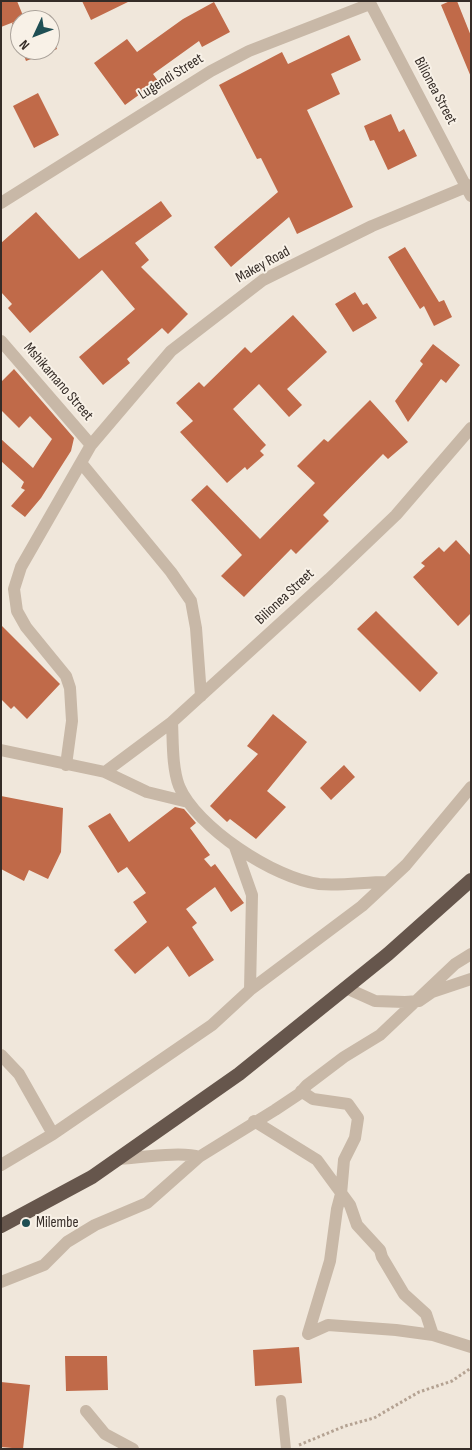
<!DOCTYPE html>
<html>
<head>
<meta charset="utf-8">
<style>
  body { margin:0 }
  #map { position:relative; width:472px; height:1450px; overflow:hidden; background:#f0e7db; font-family:"Sofia Sans Condensed",sans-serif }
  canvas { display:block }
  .frame { position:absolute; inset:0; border:2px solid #352c27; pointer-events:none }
  .north { position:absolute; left:10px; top:10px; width:50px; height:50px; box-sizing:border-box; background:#f8f1e7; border:1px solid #aaa29a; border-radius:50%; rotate:227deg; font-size:14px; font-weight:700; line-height:20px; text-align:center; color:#352c27 }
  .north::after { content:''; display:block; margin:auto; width:18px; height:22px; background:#1f4f54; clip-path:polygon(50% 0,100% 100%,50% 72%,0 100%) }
</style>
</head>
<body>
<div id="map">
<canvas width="472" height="1450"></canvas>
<div class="frame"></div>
<div class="north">N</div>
</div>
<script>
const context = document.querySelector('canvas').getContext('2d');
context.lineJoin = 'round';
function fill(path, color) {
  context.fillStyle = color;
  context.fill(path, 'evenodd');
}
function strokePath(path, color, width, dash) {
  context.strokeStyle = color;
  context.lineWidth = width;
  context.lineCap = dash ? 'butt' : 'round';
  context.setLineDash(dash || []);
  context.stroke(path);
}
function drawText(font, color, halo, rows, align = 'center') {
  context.font = font + ' "Sofia Sans Condensed",sans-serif';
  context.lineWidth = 4;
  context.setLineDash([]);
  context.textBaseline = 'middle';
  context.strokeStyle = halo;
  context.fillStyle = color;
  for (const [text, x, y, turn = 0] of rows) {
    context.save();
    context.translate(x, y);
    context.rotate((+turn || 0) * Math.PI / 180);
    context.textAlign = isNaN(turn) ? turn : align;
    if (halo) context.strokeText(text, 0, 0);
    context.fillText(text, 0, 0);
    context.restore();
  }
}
fill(new Path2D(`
  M1,1H17L24,18L1,27Z
  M82,1H130L91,20Z
  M450,1H457L471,36V77L441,5Z
  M214,2L230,32L202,47L199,41L153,74L158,81L125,105L94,63L127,39L137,52L183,19Z
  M42,13L45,20H21Z
  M20,20V45L12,23Z
  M50,32L57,49L26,61L22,50H50Z
  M349,35L361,60L331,74L340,94L307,110L353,207L297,234L289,217L231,267L214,247L278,192L261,158L257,159L219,85L282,52L288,64Z
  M38,93L59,135L34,148L13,106Z
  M391,114L399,132L404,129L417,156L388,170L374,140L370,141L364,126Z
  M161,201L172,216L135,243L149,260L141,267L188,314L168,334L162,328L127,359L130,363L103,385L79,357L135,309L102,270L30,333L8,308L12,304L1,292V243L36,212L79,259Z
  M405,247L439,302L444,300L452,317L434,326L424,306L420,309L388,257Z
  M355,292L363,305L367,303L377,318L353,332L335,304Z
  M293,315L327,352L287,389L302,405L289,417L259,384L233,409L266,445L260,451L264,455L247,470L245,467L227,483L180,432L193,421L176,403L199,382L204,387L245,347L251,353Z
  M433,344L460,365L446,383L441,379L408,422L395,401L423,364L420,361Z
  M14,369L74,438L71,451L41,498L25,517L11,506L25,490L21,488L24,482L1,461V439L33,468L52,439L30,416L19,428L1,410V382Z
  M370,400L408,442L388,459L383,454L323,515L329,521L296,554L291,549L244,597L221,576L242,555L191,500L207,485L260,539L315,483L297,466L324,439L328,442Z
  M456,540L471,556V613L458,626L413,577L425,566L421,563L439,547L444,552Z
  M376,611L438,673L420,692L357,629Z
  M1,625L60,684L27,719L14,706L11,709L1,699Z
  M273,714L307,742L267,791L286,807L256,839L230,819L227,822L210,806L258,754L247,746Z
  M344,765L355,777L331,800L320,788Z
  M1,796L63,808L61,852L48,879L29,870L24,881L1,869Z
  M175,807L184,809L196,823L190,828L210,855L204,859L211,867L215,864L244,903L231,912L215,887L186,909L197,923L192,927L214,960L189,977L168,946L135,974L114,950L147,922L133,902L146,893L127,867L118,873L88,826L110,813L129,842Z
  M299,1347L302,1383L255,1386L253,1350Z
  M65,1356H107L108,1390L66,1391Z
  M1,1382L30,1385L23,1449L1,1447Z`), '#c06a49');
strokePath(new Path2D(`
  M299,1445L345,1426L374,1418L419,1392L452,1381L471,1368`), '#b4a292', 3, [2.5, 2.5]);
strokePath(new Path2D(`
  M281,1400L286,1449`), '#c8b8a7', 10);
strokePath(new Path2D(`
  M369,1L471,196
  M1,203L211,71L249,51L370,4
  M1,341L91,445
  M82,464L171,572L191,601L196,628L201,696
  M172,722C173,742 172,767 179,786C196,827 275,879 319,884C341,886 365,882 387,882
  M1,750L105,772L147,792L188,802
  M66,765L72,721L70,688L66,676L26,627L17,611L14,589L21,567L91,445L171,351L263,280L372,226L471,185
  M105,772L172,722L329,579L396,515L471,428
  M235,847L252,895L250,990
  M346,988L375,1001L405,1002L419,1001L432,992L471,979
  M1,1055L19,1074L53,1134
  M301,1091L313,1099L348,1104L358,1118L355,1138L344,1160L341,1194L337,1209L330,1261L308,1334L328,1325L396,1330L433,1335L471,1347
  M254,1121L317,1160L350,1205L357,1225L380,1250L382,1257L404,1294L426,1314L433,1335
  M117,1159C138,1158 182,1151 199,1157
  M1,1165L53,1134L212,1025L250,990L362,906L406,865L471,787
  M1,1282L44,1265L67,1242L95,1225L147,1203L199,1157L275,1110L299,1094L307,1085L344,1057L380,1035L455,964L471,954
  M86,1411L105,1434L133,1449`), '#c8b8a7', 12);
strokePath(new Path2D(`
  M1,1226L92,1177L239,1074L388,954L471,880`), '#66564c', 14);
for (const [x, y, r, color] of [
  [26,1223,5,"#1f4f54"]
]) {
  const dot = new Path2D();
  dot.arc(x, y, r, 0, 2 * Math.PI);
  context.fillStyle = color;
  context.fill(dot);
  strokePath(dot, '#f8f1e7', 2);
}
drawText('15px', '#352c27', '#f8f1e7', [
  ["Lugendi Street",171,77,-32],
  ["Bilionea Street",435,91,62],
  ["Makey Road",263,265,-29],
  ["Mshikamano Street",58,382,49],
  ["Bilionea Street",285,597,-43]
]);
drawText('15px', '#352c27', '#f8f1e7', [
  ["Milembe",36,1223]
], 'left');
</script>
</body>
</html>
